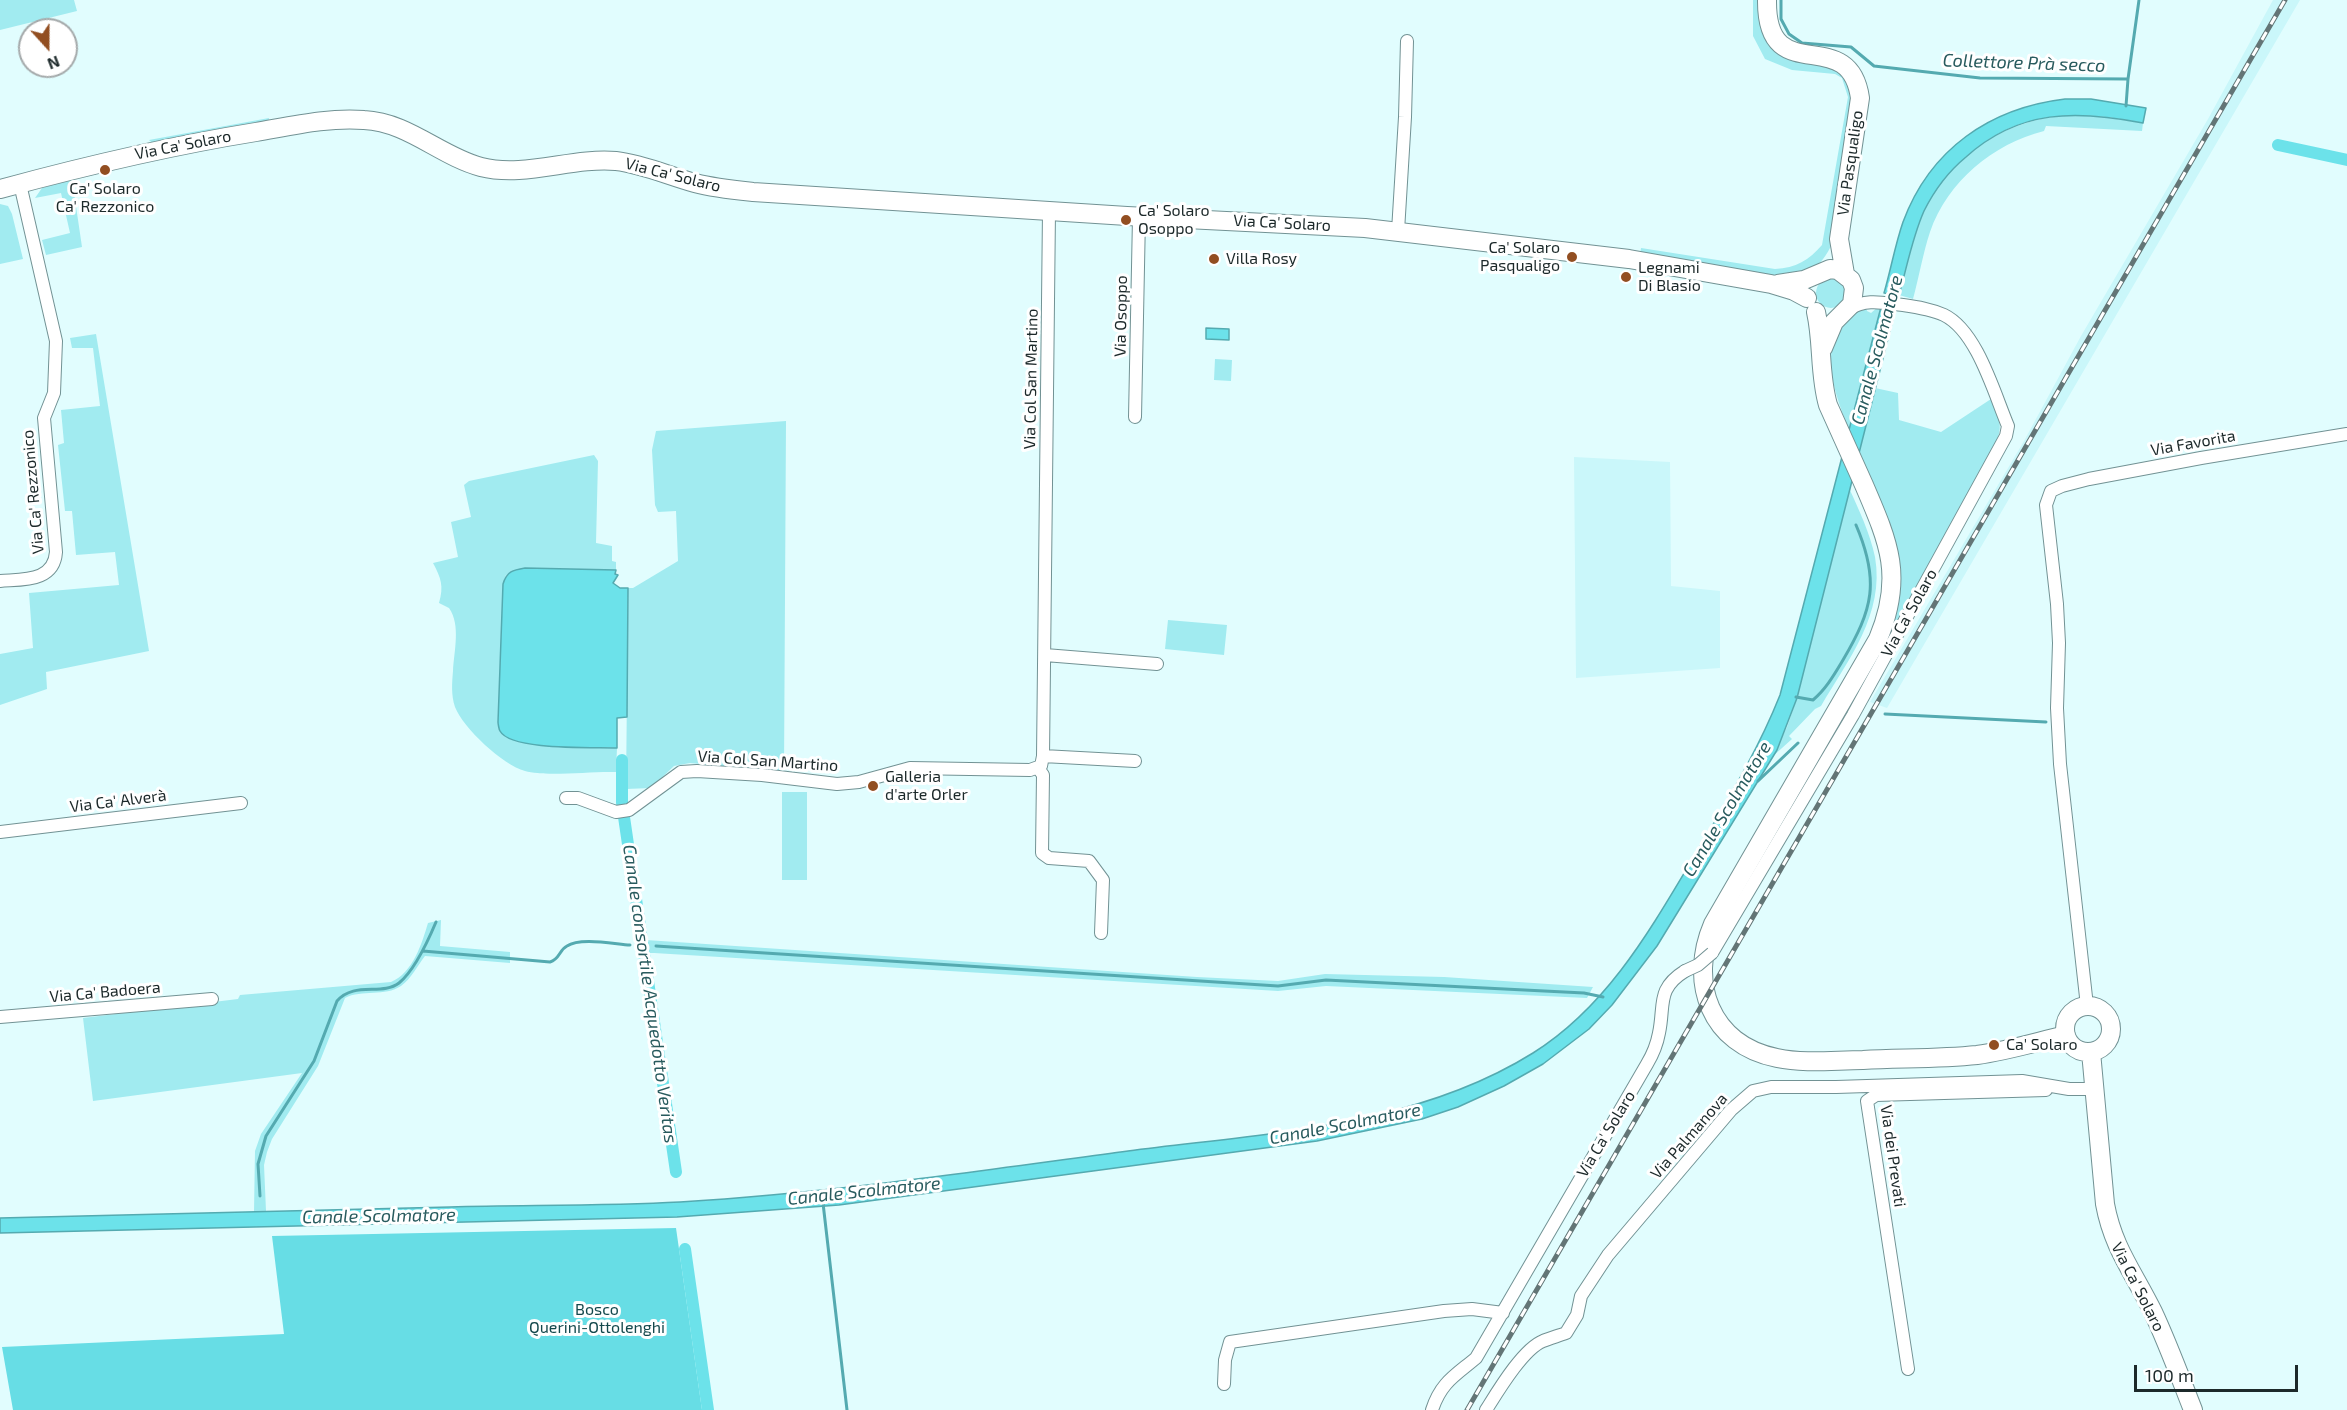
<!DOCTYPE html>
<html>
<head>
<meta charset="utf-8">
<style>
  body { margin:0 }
  #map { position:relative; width:2347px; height:1410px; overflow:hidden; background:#e1fdfe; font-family:"Exo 2",sans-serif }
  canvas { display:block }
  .north { position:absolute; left:18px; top:18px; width:60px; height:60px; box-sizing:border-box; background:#fff; border:2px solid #a4a9aa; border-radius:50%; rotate:159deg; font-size:16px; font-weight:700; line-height:24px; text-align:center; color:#1c292a }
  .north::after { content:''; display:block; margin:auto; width:21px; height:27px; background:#924e21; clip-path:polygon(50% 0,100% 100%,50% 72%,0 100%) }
  .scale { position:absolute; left:2134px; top:1365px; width:164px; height:27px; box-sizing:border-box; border:3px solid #1c292a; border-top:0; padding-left:8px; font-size:18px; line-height:21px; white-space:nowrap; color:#1c292a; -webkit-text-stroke:4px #fff; paint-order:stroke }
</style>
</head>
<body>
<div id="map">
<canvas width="2347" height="1410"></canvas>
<div class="north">N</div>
<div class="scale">100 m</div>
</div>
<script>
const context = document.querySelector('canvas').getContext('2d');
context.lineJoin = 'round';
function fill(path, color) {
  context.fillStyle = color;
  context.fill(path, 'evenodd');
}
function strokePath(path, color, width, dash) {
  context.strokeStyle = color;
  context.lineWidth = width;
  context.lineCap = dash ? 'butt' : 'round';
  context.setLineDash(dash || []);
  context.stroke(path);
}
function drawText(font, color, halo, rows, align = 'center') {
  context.font = font + ' "Exo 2",sans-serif';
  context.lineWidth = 6;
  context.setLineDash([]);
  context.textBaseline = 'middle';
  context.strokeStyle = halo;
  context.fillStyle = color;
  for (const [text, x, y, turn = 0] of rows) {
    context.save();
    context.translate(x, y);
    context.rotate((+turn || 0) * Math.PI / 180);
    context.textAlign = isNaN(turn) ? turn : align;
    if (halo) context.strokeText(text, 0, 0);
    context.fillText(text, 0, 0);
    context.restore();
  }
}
fill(new Path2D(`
  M2273,0H2300L1887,708L1870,702L2024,441L2081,336L2208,119Z
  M1574,457L1670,462L1671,586L1720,591V668L1576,678Z`), '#caf7fa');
fill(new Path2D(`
  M0,0H74L77,11L0,30Z
  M1753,0H1761C1763,13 1761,31 1767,42C1781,68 1820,54 1840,72C1845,76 1849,85 1852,91L1833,242C1827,255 1819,267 1806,273C1779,284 1674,260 1640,255L1641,248L1775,269C1796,268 1809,260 1822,245L1848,97L1842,78L1835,74L1792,70L1765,59L1753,36Z
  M2066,115H2090L2143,123L2142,131L2046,126L2044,131C1993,144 1948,181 1930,232C1923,253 1919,277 1913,299L1899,295C1905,273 1910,250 1917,228C1940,161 1997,122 2066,115Z
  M269,118L268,125L153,144L149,140Z
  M72,179L82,247L46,255L42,240L70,233L61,193L35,198L42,188Z
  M0,204L8,206L12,214L23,259L0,264Z
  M1816 293a15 15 0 1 1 30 0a15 15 0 1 1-30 0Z
  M1878,307H1881L1849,429C1836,397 1817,348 1847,321C1853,315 1858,310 1866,308L1867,311L1871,313Z
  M96,334L149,651L46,672L47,689L0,705V654L33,648L29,593L119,585L115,552L76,555L72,511H65L58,445L64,443L61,410L100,406L93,348H72L70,338Z
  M1215,359L1232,360L1231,381L1214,380Z
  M1875,388L1898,393L1899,420L1941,432L1991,399C2000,420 2004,426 1994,448L1883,648L1899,590L1900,574L1897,546L1887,517L1858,453Z
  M786,421L784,772L690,763L674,766L651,788L626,789L628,588H633L678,561L676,511L658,512L655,505L652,450L656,431Z
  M594,455L598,461L596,543L612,546V561L616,562V570L582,571L557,568L506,575L503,584L498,722L594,747L617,748L616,772C591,771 546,777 525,771C503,765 463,728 455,707C451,695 452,683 453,671C454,651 461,625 449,608L439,603C444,586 441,578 433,563L458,557L451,522L471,517L464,485L469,481Z
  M1849,488C1859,510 1870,533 1875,557C1885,614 1848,660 1821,706L1815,709L1789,736L1792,739L1772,757L1787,727L1797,698Z
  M1168,620L1227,625L1224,655L1165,649Z
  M782,792H807V880H782Z
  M441,920L440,946L510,952V963L425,956C418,965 411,979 401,986C385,997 362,989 345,998L318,1066L272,1139L267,1152L264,1165L266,1211L254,1212L255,1151L261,1134L302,1073L93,1101L83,1018L238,999L240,995L391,982C413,973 422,943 428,923Z
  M646,940L1197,977L1278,981L1325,974L1444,977L1593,987L1587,998L1326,986L1278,991L654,953H648Z`), '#a1ebf0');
fill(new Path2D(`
  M676,1228L702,1410H13L2,1347L284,1334L272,1236Z`), '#67dde5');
const water = new Path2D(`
  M2065,99H2091L2146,108L2143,123C2077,110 2019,109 1966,157C1949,171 1934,191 1924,211C1912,238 1907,267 1899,295L1884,293C1891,269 1895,245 1903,222C1930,149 1990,108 2065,99Z
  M1881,307L1895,311L1797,698L1777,750L1657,946L1612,1005L1589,1029L1543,1064L1504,1086L1458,1107L1422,1119L1317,1141L839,1205L677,1217L0,1233V1218C150,1214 300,1211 450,1207C527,1205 604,1206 680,1202C831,1193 979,1171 1128,1151C1264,1133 1413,1128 1533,1053C1611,1004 1654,923 1701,845C1730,796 1759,748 1780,695Z
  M1206,328L1229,329V340L1206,339Z
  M525,568L616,570L615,574L618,575L613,583L620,588H628L627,717L617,718V748C594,747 511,751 500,731C499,730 498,723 498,722L503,584C507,571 513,570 525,568Z`);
fill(water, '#6ce2ea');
strokePath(water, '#54aab0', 1.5);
strokePath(new Path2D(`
  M1781,0V19L1789,34L1802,43L1851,47L1874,66L1980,78L2128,79L2126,106
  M2128,79L2139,0
  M1796,697L1813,700C1826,689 1834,675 1843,660C1873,609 1880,581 1856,525
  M1885,714L2046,722
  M1758,781L1798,743
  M656,946L1278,986L1326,980L1584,993L1603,997
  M423,951L550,962C560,959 559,950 567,946C580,937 614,944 630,945
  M260,1196L258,1164L266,1136L314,1061L337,1001C354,981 382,996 399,983C415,970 428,941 436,922
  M823,1203L847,1410`), '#54aab0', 3);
strokePath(new Path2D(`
  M2278,145L2347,160
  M622,760V803
  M624,817L676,1172
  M685,1249L708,1410`), '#6ce2ea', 12);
const street = new Path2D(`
  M1398,231L1405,117L1407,41
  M1135,417L1139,217
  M0,581C23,579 54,582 56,552L44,418L54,393L56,341L20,184
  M1045,655L1157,664
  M1043,756L1135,761
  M1038,768L1043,775L1042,853L1049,858L1089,861L1103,880L1101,933
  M566,798H578L616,812L629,810L681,772L697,771L762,775L837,784L859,782L910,768L1030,770L1041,766L1043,756L1049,211
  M0,832L241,803
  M1712,953L1853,715L2006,436L2008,426C1994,393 1977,331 1944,315C1931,309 1917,307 1903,305C1883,303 1867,298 1849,309
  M2087,1006L2060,764L2057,708L2059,643L2057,604L2046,505L2051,491L2062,486L2089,479L2201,458L2347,434
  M0,1017L212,999
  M1908,1369L1867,1101L1876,1095L2046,1090
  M1224,1384L1225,1360L1230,1342L1444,1311L1472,1309L1503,1313
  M1432,1410C1441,1382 1456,1375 1476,1358L1647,1064C1653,1054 1657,1044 1659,1033C1665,1005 1656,989 1685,971
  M1486,1410C1498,1391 1523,1349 1543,1341C1550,1338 1558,1336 1566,1333L1577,1315L1581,1296L1608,1255L1731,1110L1753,1091L1771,1087H1836L2022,1081L2069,1089H2093`);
const secondary = new Path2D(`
  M1767,0C1766,92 1849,21 1860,98L1839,239L1845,274
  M0,189C85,166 169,146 256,132C291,126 329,117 364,120C408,122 440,156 481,167C525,178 572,157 616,161C643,164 669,176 695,183C714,188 734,190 753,192L1127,216L1365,228L1629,259L1771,284L1794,291L1807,298
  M1778,284L1804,280L1830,269L1838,270L1851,280L1854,288L1852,304L1834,322L1823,348
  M1816,312C1823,343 1819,374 1828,405C1840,432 1852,458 1864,485C1889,543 1904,577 1878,639L1713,924C1688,982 1710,1045 1777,1058C1805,1064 1835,1060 1863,1060C1901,1058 1939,1059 1977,1055C2007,1051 2036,1042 2066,1035
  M2065 1029a23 23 0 1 1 46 0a23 23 0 1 1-46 0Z
  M2091,1052L2105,1204C2113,1248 2134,1273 2153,1312C2168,1344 2180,1377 2193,1410`);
strokePath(street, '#729294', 14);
strokePath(secondary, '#729294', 20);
strokePath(street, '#fff', 12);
strokePath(secondary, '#fff', 18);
const rail = new Path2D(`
  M1467,1410L2285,0`);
strokePath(rail, '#637576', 5);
strokePath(rail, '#fff', 3, [9]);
const streetBridge = new Path2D(`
  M1685,971L1698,965L1712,953`);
strokePath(streetBridge, '#729294', 14, []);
strokePath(streetBridge, '#fff', 12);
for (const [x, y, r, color] of [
  [105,170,6,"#924e21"],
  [1126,220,6,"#924e21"],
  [1572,257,6,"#924e21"],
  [1214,259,6,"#924e21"],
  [1626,277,6,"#924e21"],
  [873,786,6,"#924e21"],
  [1994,1045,6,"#924e21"]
]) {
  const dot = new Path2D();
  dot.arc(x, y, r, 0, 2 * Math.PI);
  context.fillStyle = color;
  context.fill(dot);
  strokePath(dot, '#fff', 2);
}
drawText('16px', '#1c292a', '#fff', [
  ["Via Ca' Solaro",183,145,-11],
  ["Via Pasqualigo",1850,163,-82],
  ["Via Ca' Solaro",673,175,14],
  ["Via Ca' Solaro",1282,223,3],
  ["Via Osoppo",1121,316,-89],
  ["Via Col San Martino",1031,379,-89],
  ["Via Favorita",2193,443,-10],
  ["Via Ca' Rezzonico",33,492,-95],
  ["Via Ca' Solaro",1909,613,-61],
  ["Via Col San Martino",768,761,4],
  ["Via Ca' Alverà",118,801,-7],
  ["Via Ca' Badoera",105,992,-5],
  ["Via Ca' Solaro",1606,1134,-59],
  ["Via Palmanova",1689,1136,-49],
  ["Via dei Prevati",1893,1156,82],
  ["Via Ca' Solaro",2138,1287,63]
]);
drawText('16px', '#1c292a', '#fff', [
  ["Ca' Solaro",105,189,"center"],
  ["Ca' Rezzonico",105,207,"center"],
  ["Ca' Solaro",1138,211],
  ["Osoppo",1138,229],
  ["Ca' Solaro",1560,248,"right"],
  ["Pasqualigo",1560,266,"right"],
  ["Villa Rosy",1226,259],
  ["Legnami",1638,268],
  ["Di Blasio",1638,286],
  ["Galleria",885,777],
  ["d'arte Orler",885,795],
  ["Ca' Solaro",2006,1045]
], 'left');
drawText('16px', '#13484c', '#fff', [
  ["Bosco",597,1310],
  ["Querini-Ottolenghi",597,1328]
]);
drawText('italic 18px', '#285b5e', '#fff', [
  ["Collettore Prà secco",2024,63,2],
  ["Canale Scolmatore",1877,350,-75],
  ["Canale Scolmatore",1727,809,-59],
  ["Canale consortile Acquedotto Veritas",650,994,82],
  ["Canale Scolmatore",1345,1124,-11],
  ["Canale Scolmatore",864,1191,-6],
  ["Canale Scolmatore",379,1216,-1]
]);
</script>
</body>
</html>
